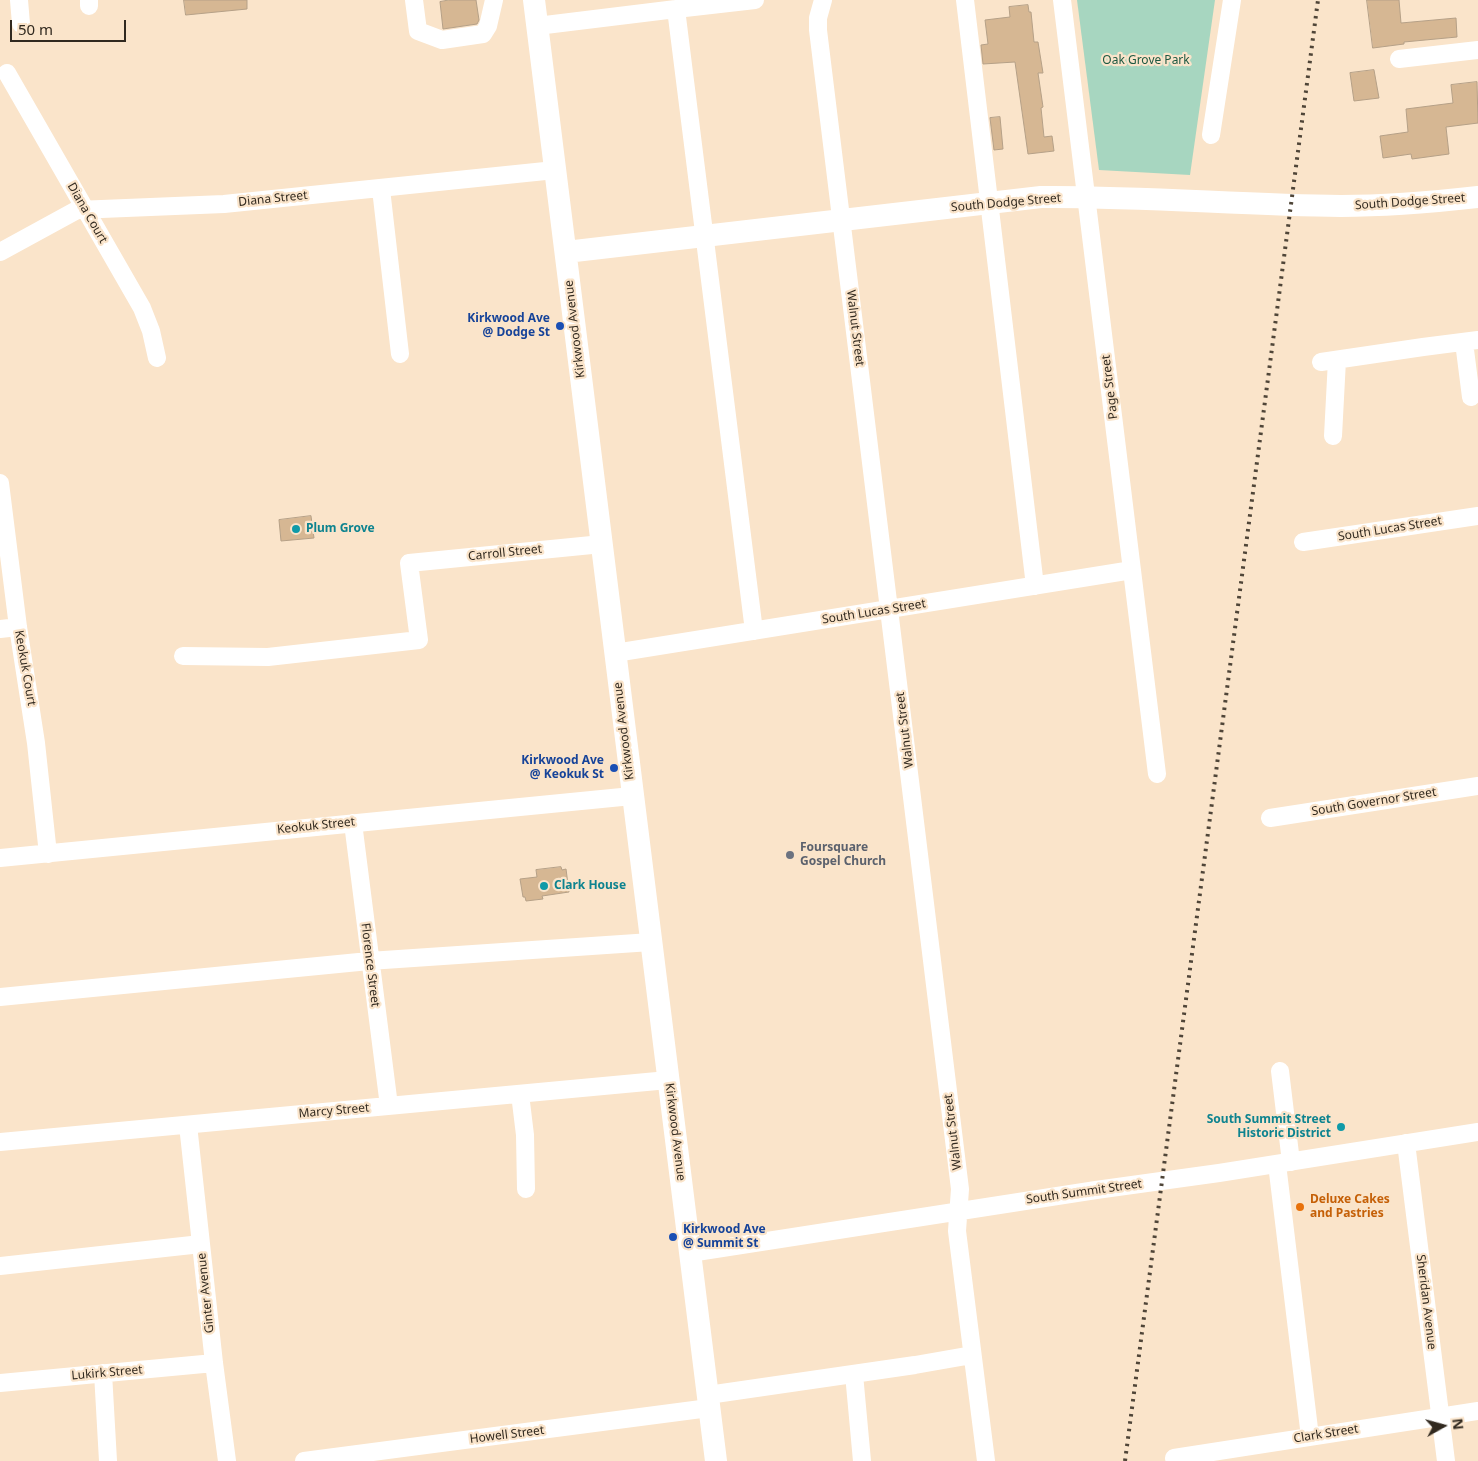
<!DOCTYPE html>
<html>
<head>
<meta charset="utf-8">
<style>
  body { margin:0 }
  #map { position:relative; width:1478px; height:1461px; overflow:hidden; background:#fae4ca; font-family:"Noto Sans",sans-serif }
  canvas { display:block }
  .north { position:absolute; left:1418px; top:1401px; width:50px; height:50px; -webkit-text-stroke:4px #fae4ca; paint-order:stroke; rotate:83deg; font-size:14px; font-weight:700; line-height:20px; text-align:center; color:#31291f }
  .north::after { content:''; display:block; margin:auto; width:18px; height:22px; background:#31291f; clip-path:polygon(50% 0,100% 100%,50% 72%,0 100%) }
  .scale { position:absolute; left:10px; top:20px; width:116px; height:22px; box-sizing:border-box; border:2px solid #31291f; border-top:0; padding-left:6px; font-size:15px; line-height:18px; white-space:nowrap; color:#31291f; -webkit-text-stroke:4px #fae4ca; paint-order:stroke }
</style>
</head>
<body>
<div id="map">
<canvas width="1478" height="1461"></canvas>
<div class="north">N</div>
<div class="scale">50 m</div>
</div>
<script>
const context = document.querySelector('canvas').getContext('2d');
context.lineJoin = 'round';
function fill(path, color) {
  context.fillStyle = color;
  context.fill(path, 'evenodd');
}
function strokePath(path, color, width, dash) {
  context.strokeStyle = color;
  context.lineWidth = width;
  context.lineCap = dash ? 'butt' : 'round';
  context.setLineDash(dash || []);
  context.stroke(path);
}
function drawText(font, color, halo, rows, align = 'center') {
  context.font = font + ' "Noto Sans",sans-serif';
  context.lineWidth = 4.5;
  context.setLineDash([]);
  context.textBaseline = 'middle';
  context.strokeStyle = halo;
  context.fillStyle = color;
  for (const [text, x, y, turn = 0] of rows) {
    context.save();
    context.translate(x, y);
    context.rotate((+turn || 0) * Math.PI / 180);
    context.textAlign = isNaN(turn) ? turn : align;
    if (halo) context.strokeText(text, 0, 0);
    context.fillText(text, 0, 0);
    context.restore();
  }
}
fill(new Path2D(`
  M1077,0H1215L1190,175L1099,170Z`), '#a7d6c0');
const building = new Path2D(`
  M184,0H247V9L186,15Z
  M449,0H476L479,20L477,24L443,29L440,2Z
  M1367,0H1399L1401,23L1456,18L1457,37L1404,42V44L1373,48Z
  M1028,5L1029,12H1031L1034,42H1038L1043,73H1038L1043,107L1041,108L1044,137L1052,136L1054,151L1028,154L1015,62L983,64L981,45L988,44L985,20L1010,17L1009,7Z
  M1374,70L1379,98L1354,101L1350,73Z
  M1477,82L1478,123L1446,127L1449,154L1412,159L1411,154L1383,158L1380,136L1408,132L1406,109L1453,103L1451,85Z
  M1000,117L1003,149L994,150L990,118Z
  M311,516L314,538L281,541L279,520Z
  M561,867L562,870L566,869L569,892L542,896L543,899L526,901L525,897H523L520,879L537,877L536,870Z`);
fill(building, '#d6b793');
strokePath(building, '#b5a087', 1);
strokePath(new Path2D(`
  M19,0L21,24
  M89,0V6
  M414,0L418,31L442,40L483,34L488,26L494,0
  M823,0L818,18V30L960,1189L957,1231L986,1461
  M965,0L1035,586
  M1062,0L1157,774
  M537,26L676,9
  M1399,59L1478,50
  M7,73L142,308L151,331L157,358
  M1211,135L1232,0
  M381,189L400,354
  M0,252L77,210L224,204L555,170
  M1464,342L1471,397
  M1321,362L1423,347L1478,340
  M1333,436L1337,360
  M0,483L18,627L36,743L48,854
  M1303,542L1478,516
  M0,629L18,627
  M754,631L676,9L755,0
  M615,653L1132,570
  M183,656L268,657L419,640L409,563L602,544
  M1270,818L1478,786
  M353,823L389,1106
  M0,858L632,796
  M0,997L369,961L651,942
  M1280,1071L1291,1162
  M520,1094L525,1135L526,1189
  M188,1125L214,1363L227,1461
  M0,1142L668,1080
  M1406,1143L1446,1461
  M1277,1164L1310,1437
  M690,1253L1096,1190L1219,1173L1478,1132
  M0,1266L201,1244
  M103,1373L108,1461
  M854,1374L862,1461
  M0,1383L214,1363
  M708,1395L915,1365L972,1355
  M1174,1458L1478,1411
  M304,1461L709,1408`), '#fff', 18);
strokePath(new Path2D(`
  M534,0L716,1461
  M566,252L1041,197C1141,196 1241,205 1341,206C1387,206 1433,202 1478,197`), '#fff', 22);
strokePath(new Path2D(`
  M1125,1461L1318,0`), '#4f4538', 4, [2.5, 5]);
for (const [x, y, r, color] of [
  [560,326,5,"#1a4fb4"],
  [296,529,5,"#0f9aa8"],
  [614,768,5,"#1a4fb4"],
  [790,855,5,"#6b7280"],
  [544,886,5,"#0f9aa8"],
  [1341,1127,5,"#0f9aa8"],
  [1300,1207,5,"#e8710a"],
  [673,1237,5,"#1a4fb4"]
]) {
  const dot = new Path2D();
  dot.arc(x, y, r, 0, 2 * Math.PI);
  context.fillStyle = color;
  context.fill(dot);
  strokePath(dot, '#fae4ca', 2);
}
drawText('12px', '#1c5841', '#fae4ca', [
  ["Oak Grove Park",1146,61]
]);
drawText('12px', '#31291f', '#fae4ca', [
  ["Diana Street",273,199,-6],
  ["South Dodge Street",1410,202,-4],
  ["South Dodge Street",1006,203,-5],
  ["Diana Court",87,213,60],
  ["Walnut Street",855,328,83],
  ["Kirkwood Avenue",575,329,-97],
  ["Page Street",1110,387,-97],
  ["South Lucas Street",1390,529,-9],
  ["Carroll Street",505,553,-6],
  ["South Lucas Street",874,612,-9],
  ["Keokuk Court",25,668,80],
  ["Walnut Street",905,730,-97],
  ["Kirkwood Avenue",624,731,-97],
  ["South Governor Street",1374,802,-9],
  ["Keokuk Street",316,826,-6],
  ["Florence Street",370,965,83],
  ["Marcy Street",334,1111,-5],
  ["Kirkwood Avenue",675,1132,83],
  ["Walnut Street",953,1132,-97],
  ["South Summit Street",1084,1192,-8],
  ["Ginter Avenue",206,1293,-96],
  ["Sheridan Avenue",1426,1302,83],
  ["Lukirk Street",107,1373,-5],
  ["Clark Street",1326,1434,-9],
  ["Howell Street",507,1435,-7]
]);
drawText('bold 12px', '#164399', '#fae4ca', [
  ["Kirkwood Ave",550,319],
  ["@ Dodge St",550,333],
  ["Kirkwood Ave",604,761],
  ["@ Keokuk St",604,775],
  ["Kirkwood Ave",683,1230,"left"],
  ["@ Summit St",683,1244,"left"]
], 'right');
drawText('bold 12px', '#0d838f', '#fae4ca', [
  ["Plum Grove",306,529],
  ["Clark House",554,886],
  ["South Summit Street",1331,1120,"right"],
  ["Historic District",1331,1134,"right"]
], 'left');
drawText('bold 12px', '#5b616d', '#fae4ca', [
  ["Foursquare",800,848],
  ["Gospel Church",800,862]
], 'left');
drawText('bold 12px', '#c56008', '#fae4ca', [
  ["Deluxe Cakes",1310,1200],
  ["and Pastries",1310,1214]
], 'left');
</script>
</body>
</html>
